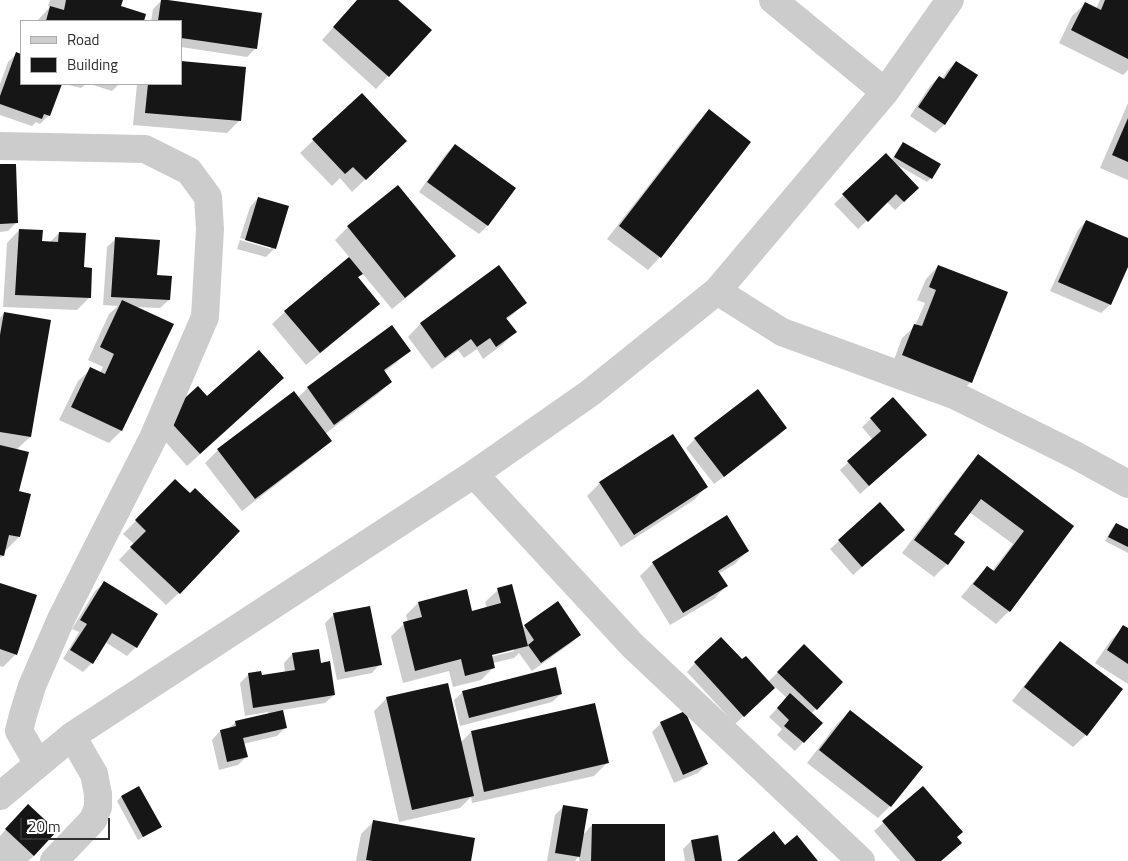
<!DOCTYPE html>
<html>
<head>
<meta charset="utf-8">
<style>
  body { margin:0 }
  #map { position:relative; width:1128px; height:861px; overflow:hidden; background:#fff; font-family:"Titillium Web",sans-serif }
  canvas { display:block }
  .legend { position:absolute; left:20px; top:20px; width:162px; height:65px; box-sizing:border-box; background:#fff; border:1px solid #acacac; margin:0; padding:6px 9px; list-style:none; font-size:15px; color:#2f2f2f }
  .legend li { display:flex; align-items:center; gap:10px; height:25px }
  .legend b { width:25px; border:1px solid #acacac }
  .scale { position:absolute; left:20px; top:818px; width:90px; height:22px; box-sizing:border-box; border:2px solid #2f2f2f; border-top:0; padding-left:6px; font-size:15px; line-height:18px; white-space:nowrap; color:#2f2f2f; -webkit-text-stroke:4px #fff; paint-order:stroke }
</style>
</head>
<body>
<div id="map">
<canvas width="1128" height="861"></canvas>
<ul class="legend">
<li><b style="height:6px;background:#ccc"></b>Road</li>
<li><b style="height:14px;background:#161616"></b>Building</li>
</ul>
<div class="scale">20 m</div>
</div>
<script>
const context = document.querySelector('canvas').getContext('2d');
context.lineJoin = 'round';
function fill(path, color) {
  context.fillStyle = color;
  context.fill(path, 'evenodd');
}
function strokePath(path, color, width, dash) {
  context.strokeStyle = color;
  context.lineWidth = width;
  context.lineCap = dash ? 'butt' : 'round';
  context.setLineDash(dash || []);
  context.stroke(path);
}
fill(new Path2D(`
  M50,0H122L120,7L145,15L142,21H37L50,7L48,6Z
  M162,0L256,48L247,57L181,47V21H151L153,9Z
  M358,0H396L388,76L376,89L322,40Z
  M1100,0H1128V70L1123,75L1059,43L1072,16L1085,4L1096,9Z
  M17,54L21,55V84H60L49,115L40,124L36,122L32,126L0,115V84L8,62Z
  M956,62L976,75L944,125L935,133L910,116L930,86L939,77L942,79L947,71Z
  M65,84H86L81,88Z
  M90,84H119L112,91Z
  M137,84H181L240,120L227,133L133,125Z
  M362,94L393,153L352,192L340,178L332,186L300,153Z
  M1128,103V180L1100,168Z
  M709,111L660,257L648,270L607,239L696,124Z
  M903,144L931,178L927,182L894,163L918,188L895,210L887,202L858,229L834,204L886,155L891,161L899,148Z
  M455,145L487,226L479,234L419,192L446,154Z
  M0,166L16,223L8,231L0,232Z
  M398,187L455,256L442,269L392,309L362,273L357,278L378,304L366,316L306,365L272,324L285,312L350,258L335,240L348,227Z
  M258,198L287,207L274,249L266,257L237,249L240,240L271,249V247L240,238L250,207Z
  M1086,221L1128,240V264L1110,305L1101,313L1050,291L1078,230Z
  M19,230L41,243H49L59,233L83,268L89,298L77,310L3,307L7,243Z
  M116,239L156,276L169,300L160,308L134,307L121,431L109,443L59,420L78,381L91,369L100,373L103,367L88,360L109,314L118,306L103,305L107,247Z
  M938,266L971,382L958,394L891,368L902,338L915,326L925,303L917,300L926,279Z
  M499,267L525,303L512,315L506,320L515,332L502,345L483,359L477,349L464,358L458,350L432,369L408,337L420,324Z
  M4,313L30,437L16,450L18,492L29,495L19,537L6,550L4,549L3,556L0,558V318Z
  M409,350L396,363L384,372L391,382L378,394L325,434L330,441L317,453L242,511L205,463L218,450L293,393L297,398L308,388Z
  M270,391L187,466L154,429L207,398Z
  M757,391L786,428L777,437L714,484L686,448L695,439Z
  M893,399L917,443L860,494L840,470L873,440L862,427Z
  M978,456L1072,526L1009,611L996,624L961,597L975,580L988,567L992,571L1013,544L969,512L952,534L963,543L947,564L934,577L902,553L966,469Z
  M175,481L179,593L166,605L119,560L134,544L123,534Z
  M600,483L706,487L694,500L621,547L587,496Z
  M1116,524L1128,531V553L1105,541L1112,528Z
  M895,538L853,575L830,549L839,541Z
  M747,551L735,564L718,574L726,586L714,599L670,625L640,576L653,563Z
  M104,583L136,647L127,656L105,642L92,663L83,672L63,659L79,632L72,629L95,591Z
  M0,585L16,654L3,667L0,666Z
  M498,590L522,628L557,603L580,635L571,643L532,671L519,653L514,658L493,663L494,667L481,680L453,687L449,671L403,683L391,636L404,624L408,622L406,615L418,603L472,612L487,608L485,602ZM514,648V651L486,658V655Z
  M334,614L380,664L372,673L337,680L325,623Z
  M1124,627L1128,630V684L1095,663L1111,640Z
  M1060,642L1086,735L1073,747L1012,701L1048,655Z
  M804,646L842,682L811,714L821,723L795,751L777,735L782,729L769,717L787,698L775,687L735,724L687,672L695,663L742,661L768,682Z
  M292,654L320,665L334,695L325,703L282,710L285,728L277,736L243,744L246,757L238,765L219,770L212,740L220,731L228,729L236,722L269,714L268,712L245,716L240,683L249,674L261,676L285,673L284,663Z
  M463,692L561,694L552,702L460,726L454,700Z
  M387,698L460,743L471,732L607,763L594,776L472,803L471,797L460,808L399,822L374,711Z
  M850,711L890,806L878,818L807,763L837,724Z
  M661,723L707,764L698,773L674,783L652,732Z
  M139,788L160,826L156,830L138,840L117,801L121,797Z
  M923,788L941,861H900L874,831Z
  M563,807L583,835L592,825L663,861H579V856L575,861H547L555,815Z
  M19,815L34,856L28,861H22L0,841V836Z
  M374,821L469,861H356L361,834Z
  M691,841L721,861H685L683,849Z`), '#0003');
fill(new Path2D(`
  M66,0H123L121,6L146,14L144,21H46L50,6L64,10Z
  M161,0H168L262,13L257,49L181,38V21H158Z
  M357,0H398L432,30L389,77L333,27Z
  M1105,0H1128V59L1071,30L1085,2L1101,10Z
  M16,52L21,54V84H62L50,116L44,114L42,119L0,104V96Z
  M181,61L246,67L241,121L145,113L148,84H181Z
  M956,61L978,75L945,125L918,107L939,76L944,79Z
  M362,93L407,141L366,180L353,167L345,174L312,139Z
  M709,109L751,142L661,258L619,226Z
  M1128,118V162L1112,155Z
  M903,142L941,164L932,179L894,157Z
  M455,144L516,188L488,226L427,182Z
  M886,153L919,188L904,202L896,194L868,222L842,194Z
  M0,164H16L18,223L0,224Z
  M398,185L456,256L405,298L347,226Z
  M258,197L289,206L276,249L245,240Z
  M1086,220L1128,238V267L1111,305L1058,282Z
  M19,229L43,230L42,241L58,242L59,232L86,233L84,267L92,268L91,298L15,295Z
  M115,237L160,240L157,275L172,276L170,300L111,297Z
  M349,257L363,274L358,277L380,304L320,353L284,311Z
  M499,265L527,303L506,318L517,332L496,347L490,338L477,347L471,339L445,358L420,323Z
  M938,265L1008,292L972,383L902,355L914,324L922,326L936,290L929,287Z
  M122,300L174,324L122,431L71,407L90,367L105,374L114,354L100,347Z
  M4,312L51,320L31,437L0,432V335Z
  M392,325L411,351L384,370L392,382L334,425L307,387Z
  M259,350L284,378L200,454L165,416L198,386L207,396Z
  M758,389L787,428L724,477L694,438Z
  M294,391L332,441L255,499L217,449Z
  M893,397L927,435L869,486L847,461L881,431L870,418Z
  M673,434L708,487L634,535L599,482Z
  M0,445L29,452L19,491L31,494L20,537L9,535L4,556L0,555Z
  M978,454L1074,526L1010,612L973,584L987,566L994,571L1024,531L981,499L954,534L965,542L948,565L914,540Z
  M175,479L190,493L195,488L240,531L180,594L130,547L146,531L135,520Z
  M880,502L905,530L862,567L838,540Z
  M727,515L749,551L718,571L728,586L683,613L652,562Z
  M1116,523L1128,529V547L1108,537Z
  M104,581L158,614L137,648L112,633L93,664L70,650L87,624L80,620Z
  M0,583L37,595L17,655L0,649Z
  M512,584L528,646L492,655L495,668L465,676L461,659L415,671L403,622L422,617L418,602L467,589L472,611L501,603L497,588Z
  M558,601L581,635L541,663L528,645L534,640L524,625Z
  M370,606L382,665L345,672L333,613Z
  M1123,625L1128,628V664L1107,650Z
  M721,637L742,659L746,656L775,688L744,717L694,662Z
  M1060,641L1123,689L1087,736L1024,687Z
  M804,644L843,682L817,710L777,672Z
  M319,649L321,663L330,661L335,695L253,708L248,673L261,671L262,675L295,670L292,653Z
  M556,667L562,694L469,718L462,691Z
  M448,683L474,796L412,810L386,697Z
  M790,693L823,723L804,743L784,726L789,720L777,708Z
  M595,703L609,763L484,792L471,731Z
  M283,710L287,728L243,738L248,757L227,762L220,730L236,726L235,721Z
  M850,710L923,767L891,807L819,750Z
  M685,711L708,764L683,775L660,722Z
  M139,786L162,827L143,837L121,796Z
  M923,786L963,832L957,837L962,843L941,861H916L882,821Z
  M28,804L57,831L34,856L5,829Z
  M563,805L588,809L580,857L555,853Z
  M373,820L475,838L471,861H373L366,860Z
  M592,824H665V861H591Z
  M774,831L785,845L797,835L818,861H737Z
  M718,835L722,861H695L691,840Z`), '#161616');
strokePath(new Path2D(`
  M773,0L885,92
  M0,146L145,149L189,171L208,197L210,229L205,317L153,438L61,619L32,686L23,715L19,731L38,764
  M717,291L782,332L954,395L1075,455L1128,484
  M474,474L632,645L861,861
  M0,796L72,736L474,474L590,393L717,291L885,92L950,0
  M0,854L10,861
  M54,861L93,820L98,807V794L94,774L72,736`), '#ccc', 28);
</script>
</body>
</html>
